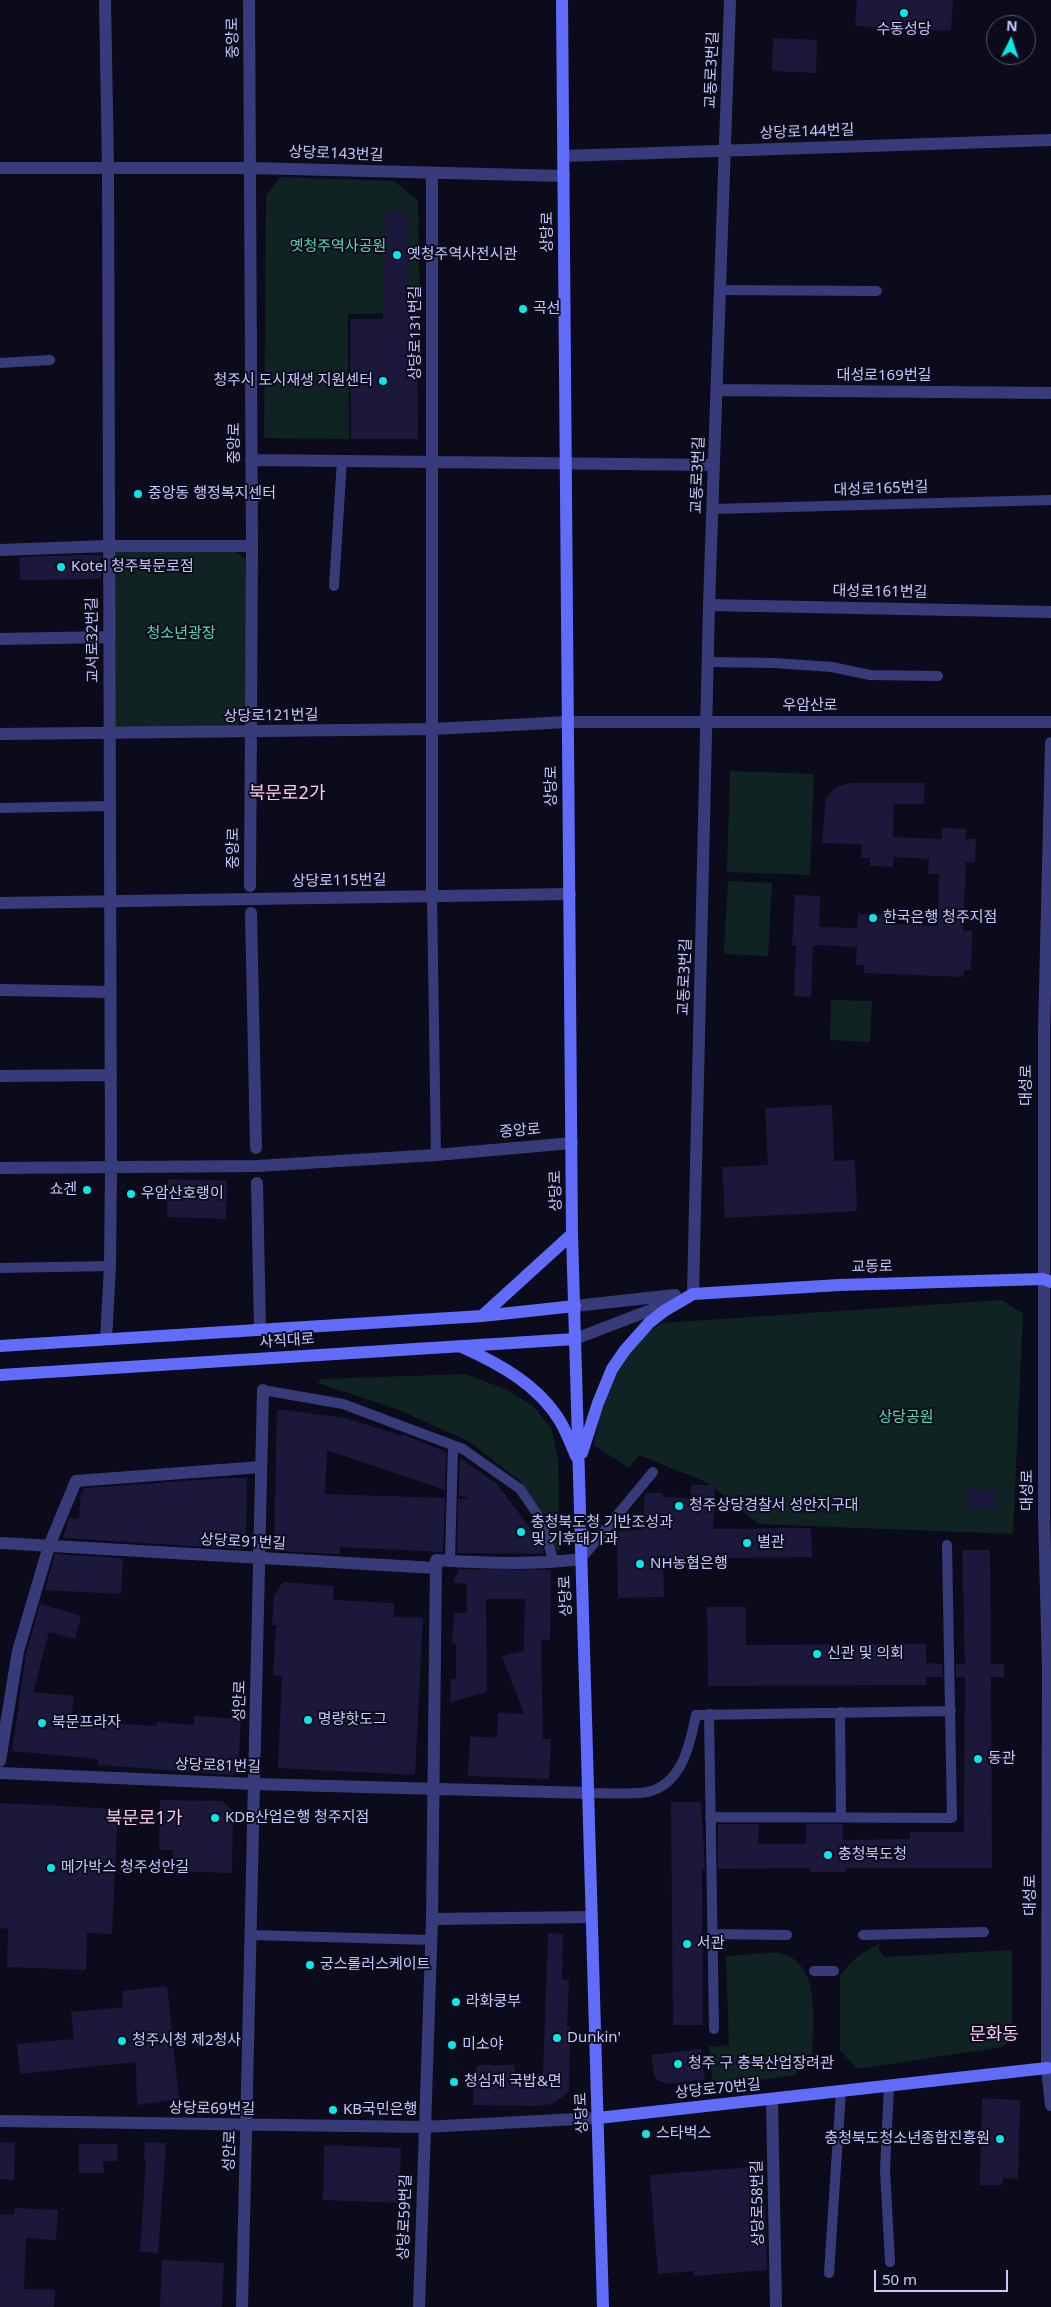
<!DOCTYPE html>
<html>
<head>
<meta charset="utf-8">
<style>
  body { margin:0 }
  #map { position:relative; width:1051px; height:2307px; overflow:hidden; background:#0c0b1b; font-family:"Noto Sans",sans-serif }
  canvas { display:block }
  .north { position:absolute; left:986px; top:15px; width:50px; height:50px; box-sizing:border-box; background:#0c0b1b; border:1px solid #575675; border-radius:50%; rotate:4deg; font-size:14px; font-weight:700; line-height:20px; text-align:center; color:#c8c7fd }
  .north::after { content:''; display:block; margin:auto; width:18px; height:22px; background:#07e8e9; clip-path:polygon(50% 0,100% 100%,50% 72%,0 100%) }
  .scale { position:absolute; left:874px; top:2270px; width:134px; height:22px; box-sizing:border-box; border:2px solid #c8c7fd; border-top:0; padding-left:6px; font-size:15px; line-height:18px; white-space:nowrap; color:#c8c7fd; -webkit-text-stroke:4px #0c0b1b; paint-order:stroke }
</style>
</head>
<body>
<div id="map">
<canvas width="1051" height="2307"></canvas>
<div class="north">N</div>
<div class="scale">50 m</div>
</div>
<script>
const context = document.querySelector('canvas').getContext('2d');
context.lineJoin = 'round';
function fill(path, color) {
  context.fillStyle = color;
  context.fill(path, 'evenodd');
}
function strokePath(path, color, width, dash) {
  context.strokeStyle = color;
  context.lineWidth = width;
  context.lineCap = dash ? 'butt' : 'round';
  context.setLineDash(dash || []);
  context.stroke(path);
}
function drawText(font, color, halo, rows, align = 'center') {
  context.font = font + ' "Noto Sans","Noto Sans KR",sans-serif';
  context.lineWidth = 4;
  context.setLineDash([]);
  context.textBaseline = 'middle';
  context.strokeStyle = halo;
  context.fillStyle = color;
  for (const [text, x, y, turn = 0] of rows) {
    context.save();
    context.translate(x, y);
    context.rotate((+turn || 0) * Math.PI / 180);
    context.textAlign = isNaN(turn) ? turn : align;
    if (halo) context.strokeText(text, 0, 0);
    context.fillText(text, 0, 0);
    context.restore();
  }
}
fill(new Path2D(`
  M280,177L394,181L418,201L420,313L348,314L349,439L264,438L266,196Z
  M113,550L234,551L249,561L250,707L238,725L114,730Z
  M730,771L814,774L810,875L727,872Z
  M728,881L772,883L768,956L724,954Z
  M831,1000L872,1001L870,1042L830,1040Z
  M1002,1300L1023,1314L1013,1534L758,1524L708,1483L639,1455L629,1468L594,1445C601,1400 621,1347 662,1323Z
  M465,1374L508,1390L534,1407L551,1428L558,1458L560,1550H554L550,1522L519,1480L468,1441L397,1409L318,1383L321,1379Z
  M879,1944V1949L884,1957L1012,1950V2032L1010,2040L1002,2047L857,2069L840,2050V1976C849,1962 863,1951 879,1944Z
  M767,1953C772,1953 778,1952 783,1954C823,1965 812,2031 812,2062L798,2064L796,2075L713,2086L709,2047L729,2045L726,1956Z`), '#0f2422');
fill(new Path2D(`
  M857,0H953L951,31L855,26Z
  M773,38L817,40L816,73L772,71Z
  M385,212H409L408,318H417L418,439H351L350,319H383Z
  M78,555H101V579L20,580L19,557Z
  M851,783H925L924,804H894L893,837L942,839V828L966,829L965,839H976L975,863L966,862L963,931H972L971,970H964L963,977L864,973L865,965H856L857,947L818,945L813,946L811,997L794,996L796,945H792L795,895L820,896L819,927L857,928L858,914L891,915V924L938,926L939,874H928L929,859L893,857V867L870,866V858H861L862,844L822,843L826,797L838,786Z
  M832,1105L834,1161L855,1160L857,1211L725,1218L722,1167L768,1165L765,1108Z
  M168,1179L227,1181L226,1219L167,1217Z
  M277,1409L345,1418L402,1436V1434L446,1452L445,1490L327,1450L325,1494L445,1498L443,1552L340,1547V1554L274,1551Z
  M460,1458L497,1484L541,1543L544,1554L457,1553L458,1499H469L459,1495Z
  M226,1478H247L246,1545L241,1549L63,1538L69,1518H79L81,1492L85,1488Z
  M691,1485H715L713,1529L811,1528L812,1557L663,1559L664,1597L618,1598L617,1531L642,1530L645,1493H663V1497L691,1498Z
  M968,1489L997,1491L996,1510L966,1508Z
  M962,1550H990L991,1664H1004V1677H991L992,1868H846V1872H810V1868L718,1869V1824H759L758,1844H806V1824H843V1840L910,1839V1832H964L965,1677H956V1664H965Z
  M55,1554L123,1558L121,1594L45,1590Z
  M459,1569L551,1570L550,1640H541L543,1739H551L549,1779L468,1776L470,1736L497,1738L498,1713L524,1714L502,1656L524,1651L525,1599H486L487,1692L450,1702L451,1679H456V1644L452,1643L454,1613H467V1584L453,1583Z
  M283,1582L334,1586L333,1600L394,1603V1617L423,1618L415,1775L278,1768L282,1676L273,1675L276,1625H272L274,1596Z
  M40,1604L81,1616L75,1639L49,1632L33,1692L74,1696L72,1713L87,1714L86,1722L157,1726V1722L194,1725V1716L241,1719L238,1769L234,1775L98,1765V1759L12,1751L26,1653Z
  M707,1607H746V1645L926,1644V1663L942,1664L943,1677H926V1685L708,1686Z
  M160,1800L222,1801L233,1811L232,1873L172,1871L173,1850H159Z
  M671,1802H701L705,1869H702L703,2025H673Z
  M0,1803L118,1809L112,1934L87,1933L86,1970L7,1967L8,1929L0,1928Z
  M548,1933L563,1934L562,1980H569L567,2027H570L569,2092L552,2104L535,2106L473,2105L474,2071L476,2072L477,2065H515V2074H543Z
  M167,1986L179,2099L137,2105L136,2062L20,2074L17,2044L74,2039L71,2012L123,2007L122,1991Z
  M701,2049L705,2079L668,2084L657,2080L654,2075L651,2055Z
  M982,2098L1020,2100L1018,2179L1003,2178L1002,2185H980Z
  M0,2142L15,2143L14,2180L0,2179Z
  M145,2142L166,2143L158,2253L140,2252L146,2161L144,2160Z
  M79,2144H117V2161H103L104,2173H79Z
  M324,2145L401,2148L399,2203L323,2200Z
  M763,2166L767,2270L694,2276L693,2271L658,2274L650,2175Z
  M15,2208L58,2210L56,2240L26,2238L24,2289L55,2290L54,2307H0V2214L14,2215Z
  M162,2260L224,2263L222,2307H160Z`), '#1c183b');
strokePath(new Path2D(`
  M720,290L877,291
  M0,363L50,360
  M713,509L1051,500
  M334,586L342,460
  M708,662L774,663L832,667L870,675L938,676
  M0,808L110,806
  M432,896L436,1155
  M0,1268L110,1266
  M263,1390L343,1404L463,1449L520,1489L540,1518L554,1562
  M581,1559L653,1472
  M450,1561L453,1445
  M840,1712L841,1817
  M709,1714L714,2029
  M588,1793C607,1793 628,1795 647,1792C682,1785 690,1744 696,1715L951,1711
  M710,1817L952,1818L947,1545
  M713,1934L787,1935
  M251,1935L431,1940
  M863,1935L984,1932
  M814,1971H834
  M889,2086L885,2170L890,2262
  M829,2273L841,2091`), '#383b79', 10);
strokePath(new Path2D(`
  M105,0L108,167L111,1169L110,1266L106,1339
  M249,0L252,546L250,886
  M563,156L1051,140
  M0,168H251L564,176
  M717,390L1051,393
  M251,460L714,465
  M0,550L108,546H252
  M709,605L1051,612
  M0,639L109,637
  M0,734L433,729L568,722H1051
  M1051,743L1044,1032V1517L1048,1667L1047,2068L1051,2105
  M432,896V173
  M0,903L570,894
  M251,913L256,1148
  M0,990L110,992
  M0,1076L111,1075
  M0,1168L257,1166L436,1155L572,1143
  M257,1183L260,1330
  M693,1294L709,605L730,0
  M575,1306L675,1295
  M575,1339L674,1301
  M0,1543L436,1568
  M0,1761L18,1651L49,1546L76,1481L261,1467
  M0,1773L254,1784L588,1793
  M432,1919L591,1917
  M772,2099L776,2307
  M0,2121L424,2127L598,2118
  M242,2307L263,1390
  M419,2307L432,1919L436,1560C485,1563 533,1565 581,1559`), '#383b79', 12);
strokePath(new Path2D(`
  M562,0L572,1234L603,2307
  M482,1316L572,1234
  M0,1346L482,1316L575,1306
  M462,1347C500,1364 538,1385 560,1421C566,1431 571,1444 576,1456
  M0,1375L575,1339
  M582,1453L598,1403L612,1369L625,1350L649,1323L664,1311L693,1294L839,1285L1043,1279L1051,1282
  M598,2118L1047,2068`), '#616cfa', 12);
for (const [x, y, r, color] of [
  [904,13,5,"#07e8e9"],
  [397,255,5,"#07e8e9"],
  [523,309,5,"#07e8e9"],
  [383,381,5,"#07e8e9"],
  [138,494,5,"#07e8e9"],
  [61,567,5,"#07e8e9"],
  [873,918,5,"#07e8e9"],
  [87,1190,5,"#07e8e9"],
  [131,1194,5,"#07e8e9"],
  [679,1506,5,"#07e8e9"],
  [521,1532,5,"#07e8e9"],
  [747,1543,5,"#07e8e9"],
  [640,1564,5,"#07e8e9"],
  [817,1654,5,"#07e8e9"],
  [308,1720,5,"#07e8e9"],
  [42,1723,5,"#07e8e9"],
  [978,1759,5,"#07e8e9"],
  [215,1818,5,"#07e8e9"],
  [828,1855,5,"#07e8e9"],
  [51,1868,5,"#07e8e9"],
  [687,1944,5,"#07e8e9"],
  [310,1965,5,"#07e8e9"],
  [456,2002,5,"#07e8e9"],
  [557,2038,5,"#07e8e9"],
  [122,2041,5,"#07e8e9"],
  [452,2045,5,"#07e8e9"],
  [678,2064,5,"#07e8e9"],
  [454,2082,5,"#07e8e9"],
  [333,2110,5,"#07e8e9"],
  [646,2134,5,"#07e8e9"],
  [1000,2139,5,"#07e8e9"]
]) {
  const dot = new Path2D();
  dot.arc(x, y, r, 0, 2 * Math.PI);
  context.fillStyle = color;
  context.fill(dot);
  strokePath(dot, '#0c0b1b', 2);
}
drawText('15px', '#c8c7fd', '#0c0b1b', [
  ["수동성당",904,30,"center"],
  ["옛청주역사전시관",407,255],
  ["곡선",533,309],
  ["청주시 도시재생 지원센터",373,381,"right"],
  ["중앙동 행정복지센터",148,494],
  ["Kotel 청주북문로점",71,567],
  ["한국은행 청주지점",883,918],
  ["쇼겐",77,1190,"right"],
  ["우암산호랭이",141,1194],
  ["청주상당경찰서 성안지구대",689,1506],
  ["충청북도청 기반조성과",531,1523],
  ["및 기후대기과",531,1540],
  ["별관",757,1543],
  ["NH농협은행",650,1564],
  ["신관 및 의회",827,1654],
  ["명량핫도그",318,1720],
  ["북문프라자",52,1723],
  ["동관",988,1759],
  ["KDB산업은행 청주지점",225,1818],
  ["충청북도청",838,1855],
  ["메가박스 청주성안길",61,1868],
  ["서관",697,1944],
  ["궁스롤러스케이트",320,1965],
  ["라화쿵부",466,2002],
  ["Dunkin'",567,2038],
  ["청주시청 제2청사",132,2041],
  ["미소야",462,2045],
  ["청주 구 충북산업장려관",688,2064],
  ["청심재 국밥&면",464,2082],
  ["KB국민은행",343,2110],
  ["스타벅스",656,2134],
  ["충청북도청소년종합진흥원",990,2139,"right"]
], 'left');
drawText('15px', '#c8c7fd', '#0c0b1b', [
  ["중앙로",233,38,-91],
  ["교동로3번길",712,70,-88],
  ["상당로144번길",807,132,-2],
  ["상당로143번길",336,154,2],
  ["상당로",548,232,-90],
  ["상당로131번길",416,333,-90],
  ["대성로169번길",884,376],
  ["중앙로",235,443,-90],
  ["교동로3번길",698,475,-88],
  ["대성로165번길",881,489,-2],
  ["대성로161번길",880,592,1],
  ["교서로32번길",93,640,-91],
  ["우암산로",810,706],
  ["상당로121번길",271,716,-1],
  ["상당로",552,786,-90],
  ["중앙로",234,848,-90],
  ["상당로115번길",339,881,-1],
  ["교동로3번길",685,977,-88],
  ["대성로",1027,1085,-90],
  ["중앙로",520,1131,-5],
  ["상당로",556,1191,-91],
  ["교동로",872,1267,-1],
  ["사직대로",287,1341,-4],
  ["대성로",1028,1490,-90],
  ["상당로91번길",243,1542,3],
  ["상당로",566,1596,-92],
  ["성안로",240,1701,-89],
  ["상당로81번길",218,1766,2],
  ["대성로",1031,1895,-90],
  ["상당로70번길",718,2089,-6],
  ["상당로69번길",212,2109,1],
  ["상당로",582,2113,-92],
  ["성안로",230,2151,-88],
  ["상당로58번길",758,2203,-91],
  ["상당로59번길",405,2217,-88]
]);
drawText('15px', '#57d9ac', '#0c0b1b', [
  ["옛청주역사공원",338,247],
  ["청소년광장",181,634],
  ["상당공원",906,1418]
]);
drawText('18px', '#fdc9ef', '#0c0b1b', [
  ["북문로2가",287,794],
  ["북문로1가",144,1819],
  ["문화동",994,2035]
]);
</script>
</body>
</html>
